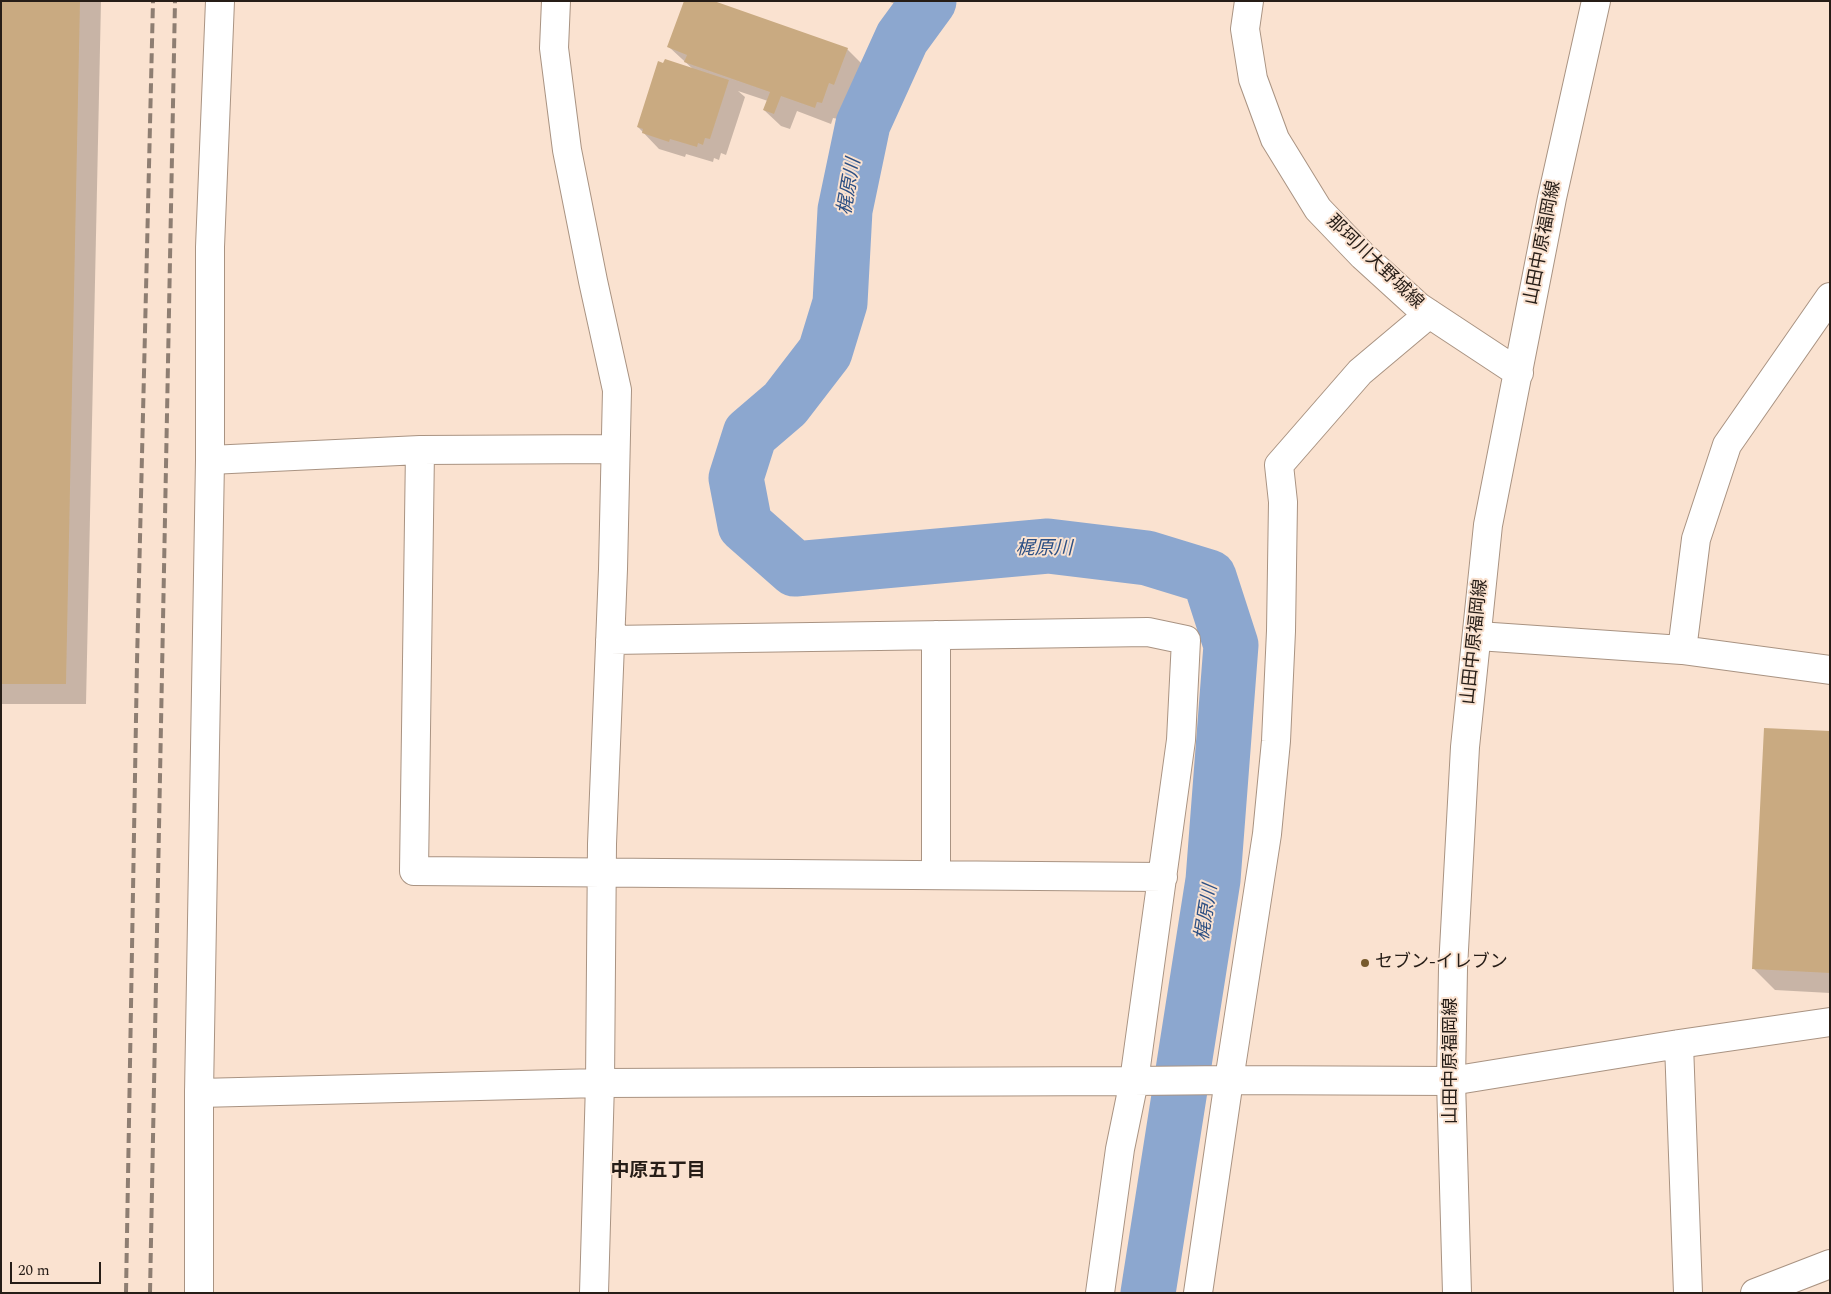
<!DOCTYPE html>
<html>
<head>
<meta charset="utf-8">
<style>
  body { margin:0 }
  #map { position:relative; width:1831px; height:1294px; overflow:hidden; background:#fae2d0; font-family:Spectral,serif }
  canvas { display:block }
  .frame { position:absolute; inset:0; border:2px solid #261d17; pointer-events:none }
  .scale { position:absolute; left:10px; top:1262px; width:91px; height:22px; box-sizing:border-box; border:2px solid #261d17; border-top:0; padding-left:6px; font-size:15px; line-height:18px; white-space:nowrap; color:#261d17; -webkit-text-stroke:4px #fae2d0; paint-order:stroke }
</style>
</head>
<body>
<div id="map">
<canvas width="1831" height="1294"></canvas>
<div class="frame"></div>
<div class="scale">20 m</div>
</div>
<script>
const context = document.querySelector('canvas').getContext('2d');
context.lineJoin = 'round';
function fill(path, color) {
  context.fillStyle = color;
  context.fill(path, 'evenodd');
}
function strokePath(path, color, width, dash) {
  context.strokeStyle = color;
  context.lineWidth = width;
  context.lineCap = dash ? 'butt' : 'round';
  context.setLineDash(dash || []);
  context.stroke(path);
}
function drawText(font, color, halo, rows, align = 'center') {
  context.font = font + ' Spectral,"Noto Sans JP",serif';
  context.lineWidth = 4;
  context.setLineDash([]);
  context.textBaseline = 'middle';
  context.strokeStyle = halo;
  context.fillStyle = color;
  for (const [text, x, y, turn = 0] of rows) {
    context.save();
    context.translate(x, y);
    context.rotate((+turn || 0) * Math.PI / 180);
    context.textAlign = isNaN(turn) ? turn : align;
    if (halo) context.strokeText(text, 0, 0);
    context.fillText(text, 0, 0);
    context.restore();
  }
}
fill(new Path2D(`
  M1,1H101L86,704H1Z
  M887,1H903L901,6Z
  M669,47L847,49L863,65L850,101L845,99L838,119L833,118L831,124L797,111L790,129L781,126L764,110L768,101L738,91L745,97L726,155L721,153L719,160L714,158L713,162L686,154L685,157L659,149L638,127L694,70Z
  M1830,732V993L1775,990L1754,969Z`), '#0003');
strokePath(new Path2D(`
  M929,1L902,38L863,124L845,210L840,303L825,352L785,404L750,434L736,478L745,525L795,569L1048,546L1147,558L1209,577L1231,645L1213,880L1148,1293`), '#8ca7cf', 55);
fill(new Path2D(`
  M1,1H80L66,684H1Z
  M684,1H714L848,48L834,85L829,83L822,103L817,102L815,108L781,96L774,114L763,110L770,92L684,62L687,55L667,47Z
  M665,59L729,80L710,139L705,138L703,145L698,143L697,147L670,139L669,142L642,133L643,129L637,127L658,61L663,63Z
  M1764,728L1830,731V973L1752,969Z`), '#c9aa81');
const minor = new Path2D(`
  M556,1L554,48L567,150L593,281L617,390L613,569L602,844L600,1083L594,1293
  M420,450L414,871L1163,877
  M210,460L420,450L615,449
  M1478,636L1682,650L1830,670
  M610,640L1148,632L1186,640L1181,740L1134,1081L1120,1149L1100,1293
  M1682,650L1696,539L1727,445L1830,297
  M936,875V635
  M1679,1044L1688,1293
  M199,1093L600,1083L1134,1081L1229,1080L1267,834L1276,741L1281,631L1283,502L1279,465L1360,372L1429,314
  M1198,1293L1229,1080L1451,1081L1679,1044L1830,1022
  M1755,1293L1830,1264`);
const tertiary = new Path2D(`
  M199,1293V1093L210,460V247L220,1`);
const secondary = new Path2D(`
  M1249,1L1245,29L1253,79L1275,139L1318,209L1363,256L1419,307L1519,373
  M1457,1293L1451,1081L1453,968L1465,747L1488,525L1552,198L1596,1`);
strokePath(minor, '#a99382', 30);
strokePath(tertiary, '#a99382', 30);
strokePath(secondary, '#a99382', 30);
strokePath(minor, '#fff', 28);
strokePath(tertiary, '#fff', 28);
strokePath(secondary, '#fff', 28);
strokePath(new Path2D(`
  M126,1293L137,662L153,1
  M150,1293L175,1`), '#8e7e72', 4, [10, 5]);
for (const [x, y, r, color] of [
  [1365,963,5,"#76592c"]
]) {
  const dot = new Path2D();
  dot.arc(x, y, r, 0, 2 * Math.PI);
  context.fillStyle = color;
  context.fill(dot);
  strokePath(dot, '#fae2d0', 2);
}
drawText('18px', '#261d17', '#fae2d0', [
  ["山田中原福岡線",1544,243,-79],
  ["那珂川大野城線",1374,263,44],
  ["山田中原福岡線",1476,642,-84],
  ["山田中原福岡線",1452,1061,-90]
]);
drawText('18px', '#261d17', '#fae2d0', [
  ["セブン-イレブン",1375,963]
], 'left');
drawText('italic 19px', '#2d5084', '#fae2d0', [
  ["梶原川",851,187,-80],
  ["梶原川",1044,550],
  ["梶原川",1208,913,-81]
]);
drawText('bold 19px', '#261d17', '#fae2d0', [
  ["中原五丁目",658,1172]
]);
</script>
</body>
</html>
